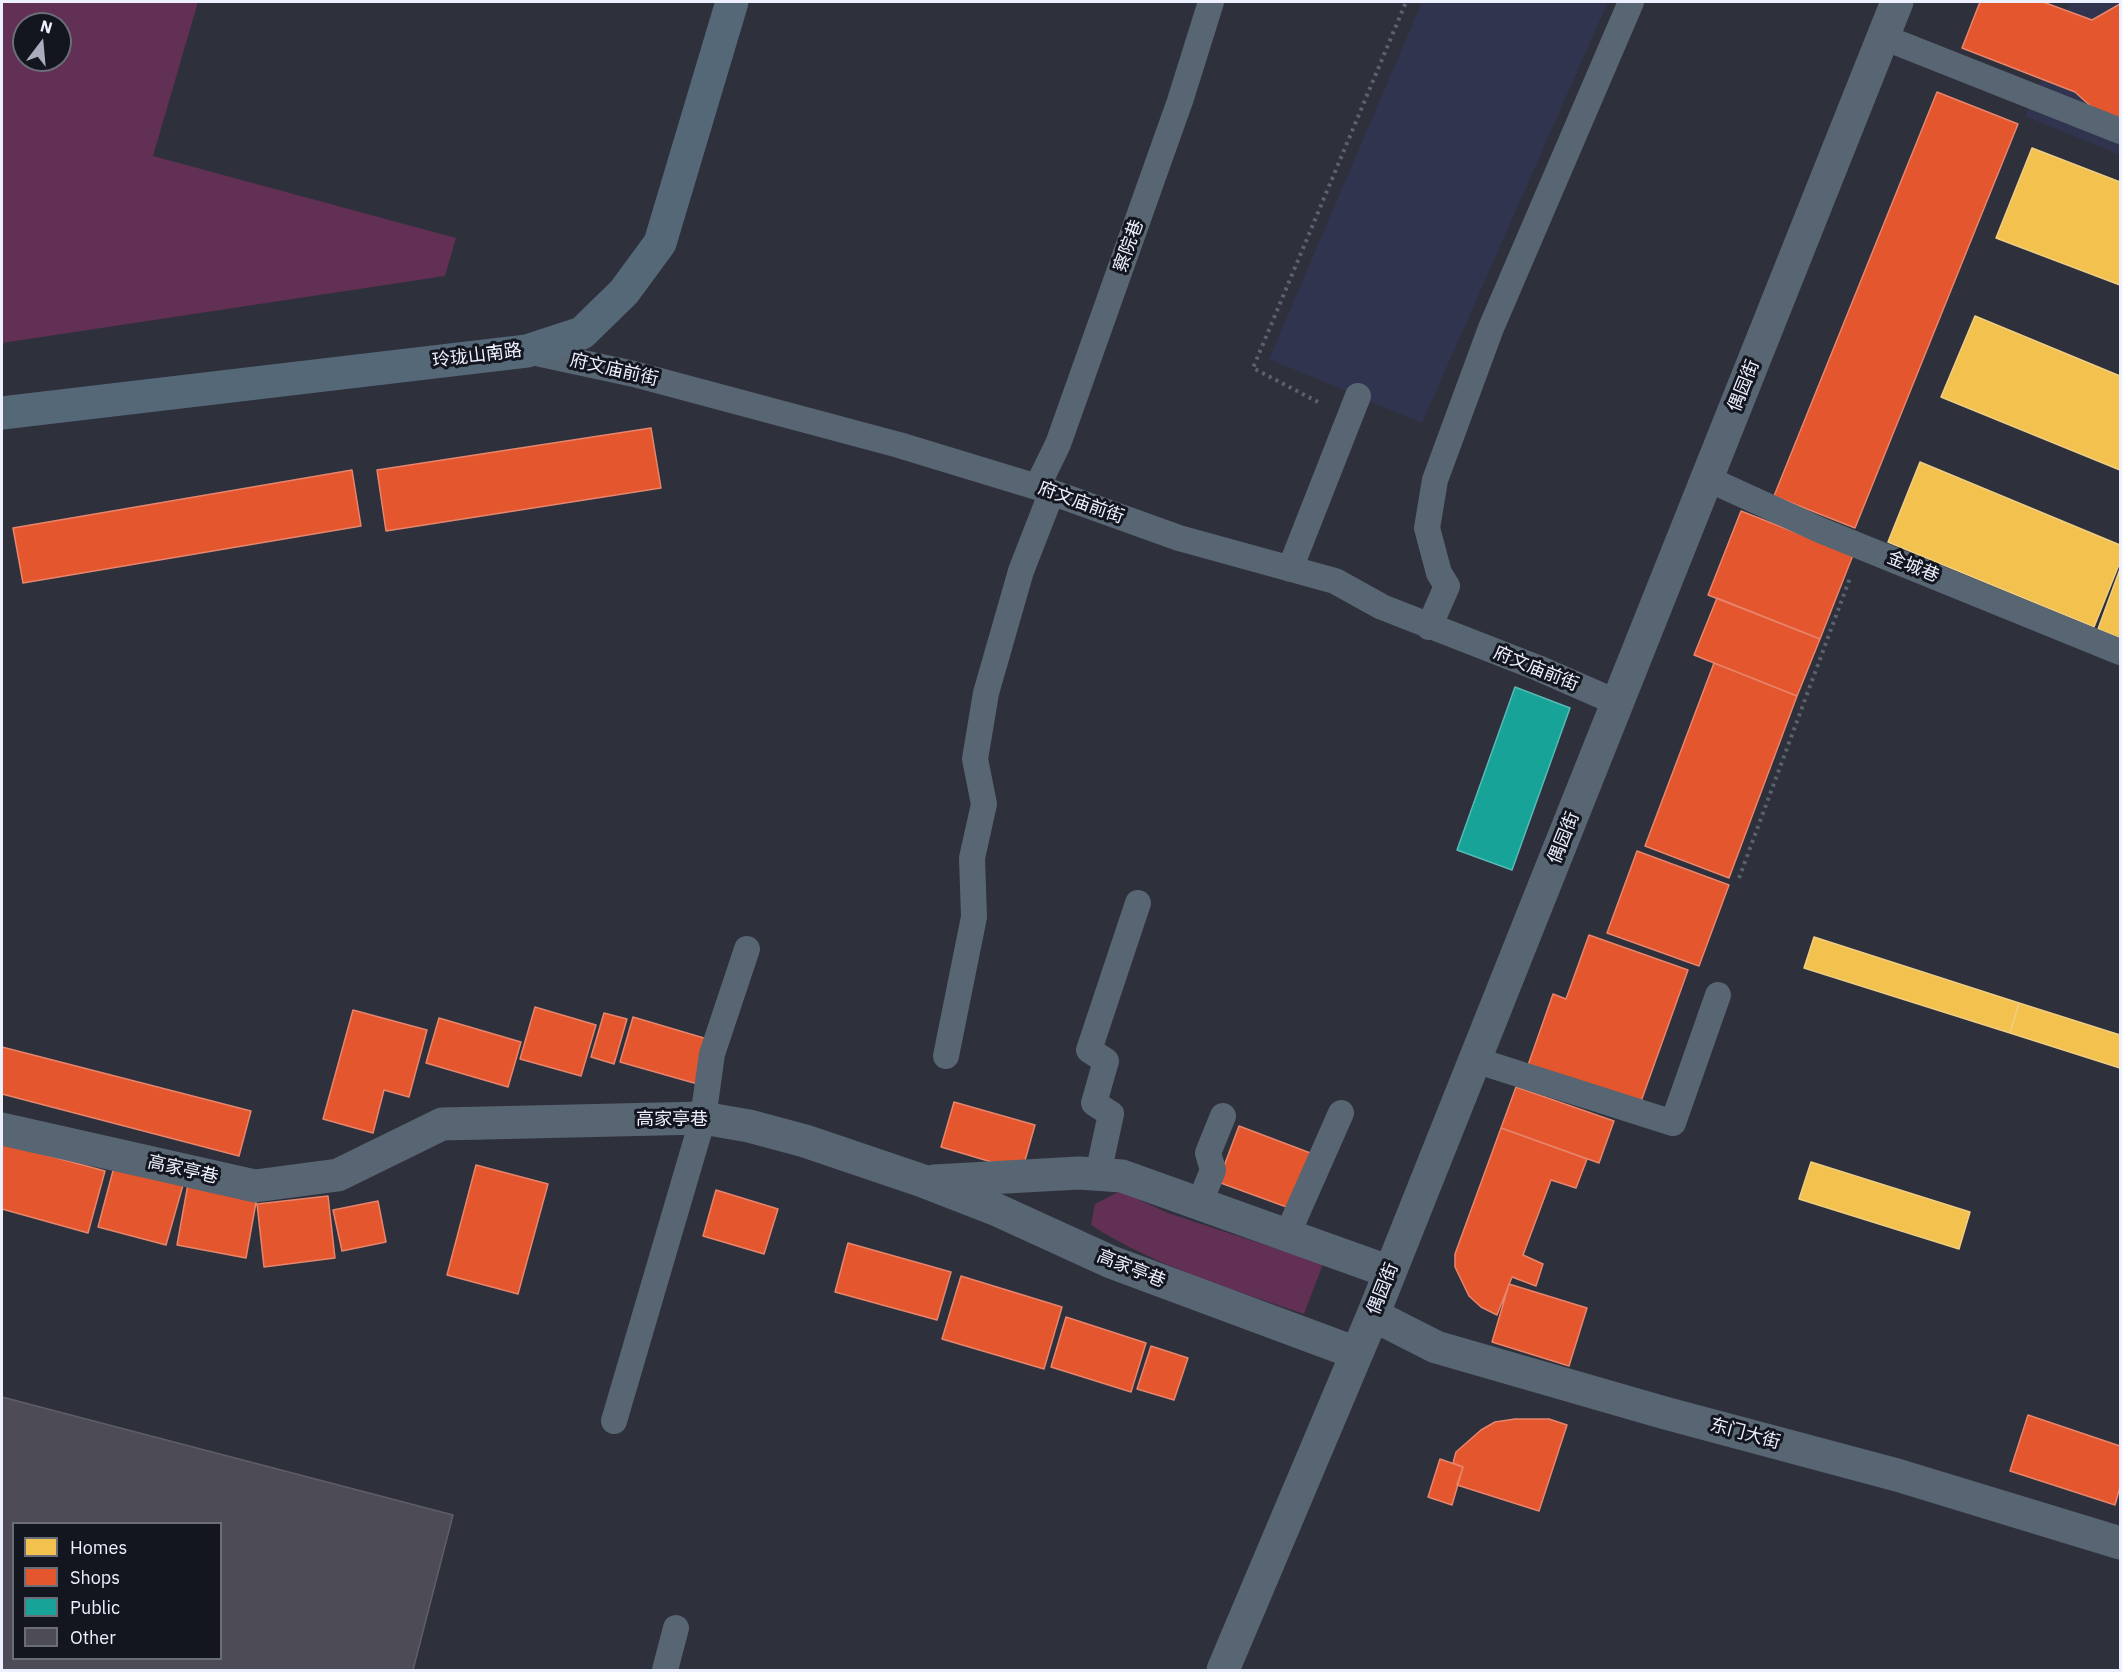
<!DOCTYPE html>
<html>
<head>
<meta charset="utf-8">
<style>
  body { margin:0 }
  #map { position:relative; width:2122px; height:1672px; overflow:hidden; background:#2e303c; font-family:"IBM Plex Sans",sans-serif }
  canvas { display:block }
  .frame { position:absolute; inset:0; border:3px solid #edf0ff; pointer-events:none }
  .legend { position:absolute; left:12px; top:1522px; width:210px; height:138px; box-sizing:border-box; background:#14161f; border:2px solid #6b6d79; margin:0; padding:8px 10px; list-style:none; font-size:18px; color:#edf0ff }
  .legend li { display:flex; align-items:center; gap:12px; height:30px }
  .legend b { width:30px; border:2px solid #6b6d79 }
  .north { position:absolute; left:12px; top:12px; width:60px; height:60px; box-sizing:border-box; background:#14161f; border:2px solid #6b6d79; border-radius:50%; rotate:16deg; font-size:16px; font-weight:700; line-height:24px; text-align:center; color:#edf0ff }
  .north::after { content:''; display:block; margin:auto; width:21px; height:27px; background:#aaadbb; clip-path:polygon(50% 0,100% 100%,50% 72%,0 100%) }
</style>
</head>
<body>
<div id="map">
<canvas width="2122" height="1672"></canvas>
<div class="frame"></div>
<ul class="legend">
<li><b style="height:16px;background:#f2c14e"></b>Homes</li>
<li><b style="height:16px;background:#e4572e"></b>Shops</li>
<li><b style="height:16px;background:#17a398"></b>Public</li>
<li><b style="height:16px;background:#4c4b56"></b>Other</li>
</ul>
<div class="north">N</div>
</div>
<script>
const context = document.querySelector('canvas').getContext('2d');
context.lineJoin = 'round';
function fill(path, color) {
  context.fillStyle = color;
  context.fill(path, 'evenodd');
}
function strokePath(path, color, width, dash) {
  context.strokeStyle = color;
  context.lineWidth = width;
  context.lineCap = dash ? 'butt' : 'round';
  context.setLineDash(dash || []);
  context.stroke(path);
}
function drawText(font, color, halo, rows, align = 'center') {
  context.font = font + ' "IBM Plex Sans","Noto Sans SC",sans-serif';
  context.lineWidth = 6;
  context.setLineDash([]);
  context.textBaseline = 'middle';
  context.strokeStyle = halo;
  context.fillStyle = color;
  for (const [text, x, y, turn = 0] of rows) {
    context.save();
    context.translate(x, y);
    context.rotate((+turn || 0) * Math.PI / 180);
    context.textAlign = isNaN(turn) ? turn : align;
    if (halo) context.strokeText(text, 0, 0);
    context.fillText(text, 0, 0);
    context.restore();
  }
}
fill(new Path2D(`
  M1422,2H1608L1422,423L1269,359Z
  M2073,2H2120V155L2025,116L2047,67L2069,3Z`), '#30344f');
fill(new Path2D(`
  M2,2H198L153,156L456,238L445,276L2,343ZM24,24H60V60H24Z
  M1120,1191L1168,1213L1323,1264L1304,1314C1232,1289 1156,1267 1091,1225L1095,1204Z`), '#613054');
const homes = new Path2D(`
  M2032,148L2120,182V285L1996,238Z
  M1975,316L2120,376V470L1941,397Z
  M1920,462L2120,545V562L2094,627L1888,542Z
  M2120,569V638L2098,629Z
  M1814,937L2019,1003L2010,1033L1804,968Z
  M2019,1003L2120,1035V1068L2010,1033Z
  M1811,1162L1970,1212L1959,1249L1799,1199Z`);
fill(homes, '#f2c14e');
strokePath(homes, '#f0cf83', 1.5);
const shops = new Path2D(`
  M1980,2H2043L2092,20L2120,4V124L2096,111L2075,92L1962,48Z
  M1937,92L2018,124L1855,528L1774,496Z
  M651,428L661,488L386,531L377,470Z
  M352,470L361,526L23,583L13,528Z
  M1741,511L1853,555L1820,639L1708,595Z
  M1717,598L1820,639L1797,696L1694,655Z
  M1714,663L1797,696L1729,878L1645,846Z
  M1637,851L1729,885L1699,966L1607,933Z
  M1589,935L1688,970L1639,1107L1527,1068L1553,994L1566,999Z
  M535,1007L596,1025L581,1076L520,1059Z
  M353,1010L427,1030L409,1097L384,1090L373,1133L323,1119Z
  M604,1013L627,1019L614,1064L591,1057Z
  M633,1017L714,1041L701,1085L620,1062Z
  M439,1018L521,1042L508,1087L426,1063Z
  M2,1047L251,1111L239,1156L2,1094Z
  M1516,1087L1614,1121L1599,1163L1501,1128Z
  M954,1102L1035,1125L1022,1171L941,1147Z
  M1239,1126L1313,1154L1292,1209L1218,1182Z
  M1501,1128L1587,1159L1576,1188L1551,1180L1523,1255L1543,1264L1536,1286L1512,1277L1497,1315L1481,1307L1469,1296L1455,1267V1254Z
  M2,1143L105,1171L88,1233L2,1209Z
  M476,1165L548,1184L518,1294L447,1275Z
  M114,1167L183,1185L166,1245L98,1227Z
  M188,1184L257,1197L246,1258L177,1245Z
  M716,1190L778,1209L764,1254L703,1236Z
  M328,1196L335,1258L264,1267L257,1204Z
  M378,1201L386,1242L342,1251L333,1210Z
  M848,1243L951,1272L937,1320L835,1292Z
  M961,1276L1062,1307L1044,1369L942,1339Z
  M1509,1284L1587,1308L1569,1366L1492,1342Z
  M1066,1317L1146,1343L1131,1392L1051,1367Z
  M1151,1346L1188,1358L1174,1400L1137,1389Z
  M2028,1415L2120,1446V1487L2115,1505L2010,1471Z
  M1515,1419H1549L1567,1425L1539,1511L1457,1485L1463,1467L1453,1463L1456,1452L1481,1430L1495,1422Z
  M1440,1459L1463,1467L1452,1505L1428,1497Z`);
fill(shops, '#e4572e');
strokePath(shops, '#e7856d', 1.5);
const public = new Path2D(`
  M1515,687L1570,708L1512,870L1457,850Z`);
fill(public, '#17a398');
strokePath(public, '#57bab7', 1.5);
const building = new Path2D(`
  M2,1397L453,1515L413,1670H2ZM14,1524H220V1658H14Z`);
fill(building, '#4c4b56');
strokePath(building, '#5f5e68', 1.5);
strokePath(new Path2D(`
  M1318,402L1253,368L1406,2
  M1739,878L1850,578`), '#5a636d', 4, [3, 4.5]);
strokePath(new Path2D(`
  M1883,37L2120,131
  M527,351L634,374L899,445L1037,487L1179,538L1335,581L1382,607L1538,668L1618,703
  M1708,479L1820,530L2120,652
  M1037,487L1058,444L1180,101L1211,2
  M1290,569L1358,396
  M1429,627L1447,586L1439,573L1427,528L1435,480L1491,328L1631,2
  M946,1056L974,917L972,858L984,804L975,759L986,693L1021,571L1051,494
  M1475,1060L1673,1123L1718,995
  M1098,1174L1111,1114L1094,1103L1106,1061L1089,1050L1138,903
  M1200,1202L1213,1170L1208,1153L1223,1116
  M1288,1233L1341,1113
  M614,1421L703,1118L712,1054L747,949
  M665,1670L676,1628`), '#586572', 26);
strokePath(new Path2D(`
  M2,1129L255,1186L338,1175L442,1124L703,1118L749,1126L805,1141L923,1181L995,1209L1111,1262L1356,1353
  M934,1181L1079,1173L1122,1176L1390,1272
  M1373,1315L1436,1347L1665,1413L1897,1475L2120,1543
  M1223,1670L1373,1315L1897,2`), '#586572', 33);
strokePath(new Path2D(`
  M2,413L527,351L582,333L624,292L660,243L732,2`), '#556878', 33);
drawText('18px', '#edf0ff', '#14161f', [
  ["察院巷",1129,246,-70],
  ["玲珑山南路",477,356,-7],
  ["府文庙前街",614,370,13],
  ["偶园街",1744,386,-68],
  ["府文庙前街",1081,503,20],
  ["金城巷",1913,567,22],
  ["府文庙前街",1536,669,22],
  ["偶园街",1564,838,-68],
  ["高家亭巷",672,1120],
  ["高家亭巷",183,1170,13],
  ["高家亭巷",1131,1269,22],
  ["偶园街",1383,1289,-68],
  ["东门大街",1745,1434,15]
]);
</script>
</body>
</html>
